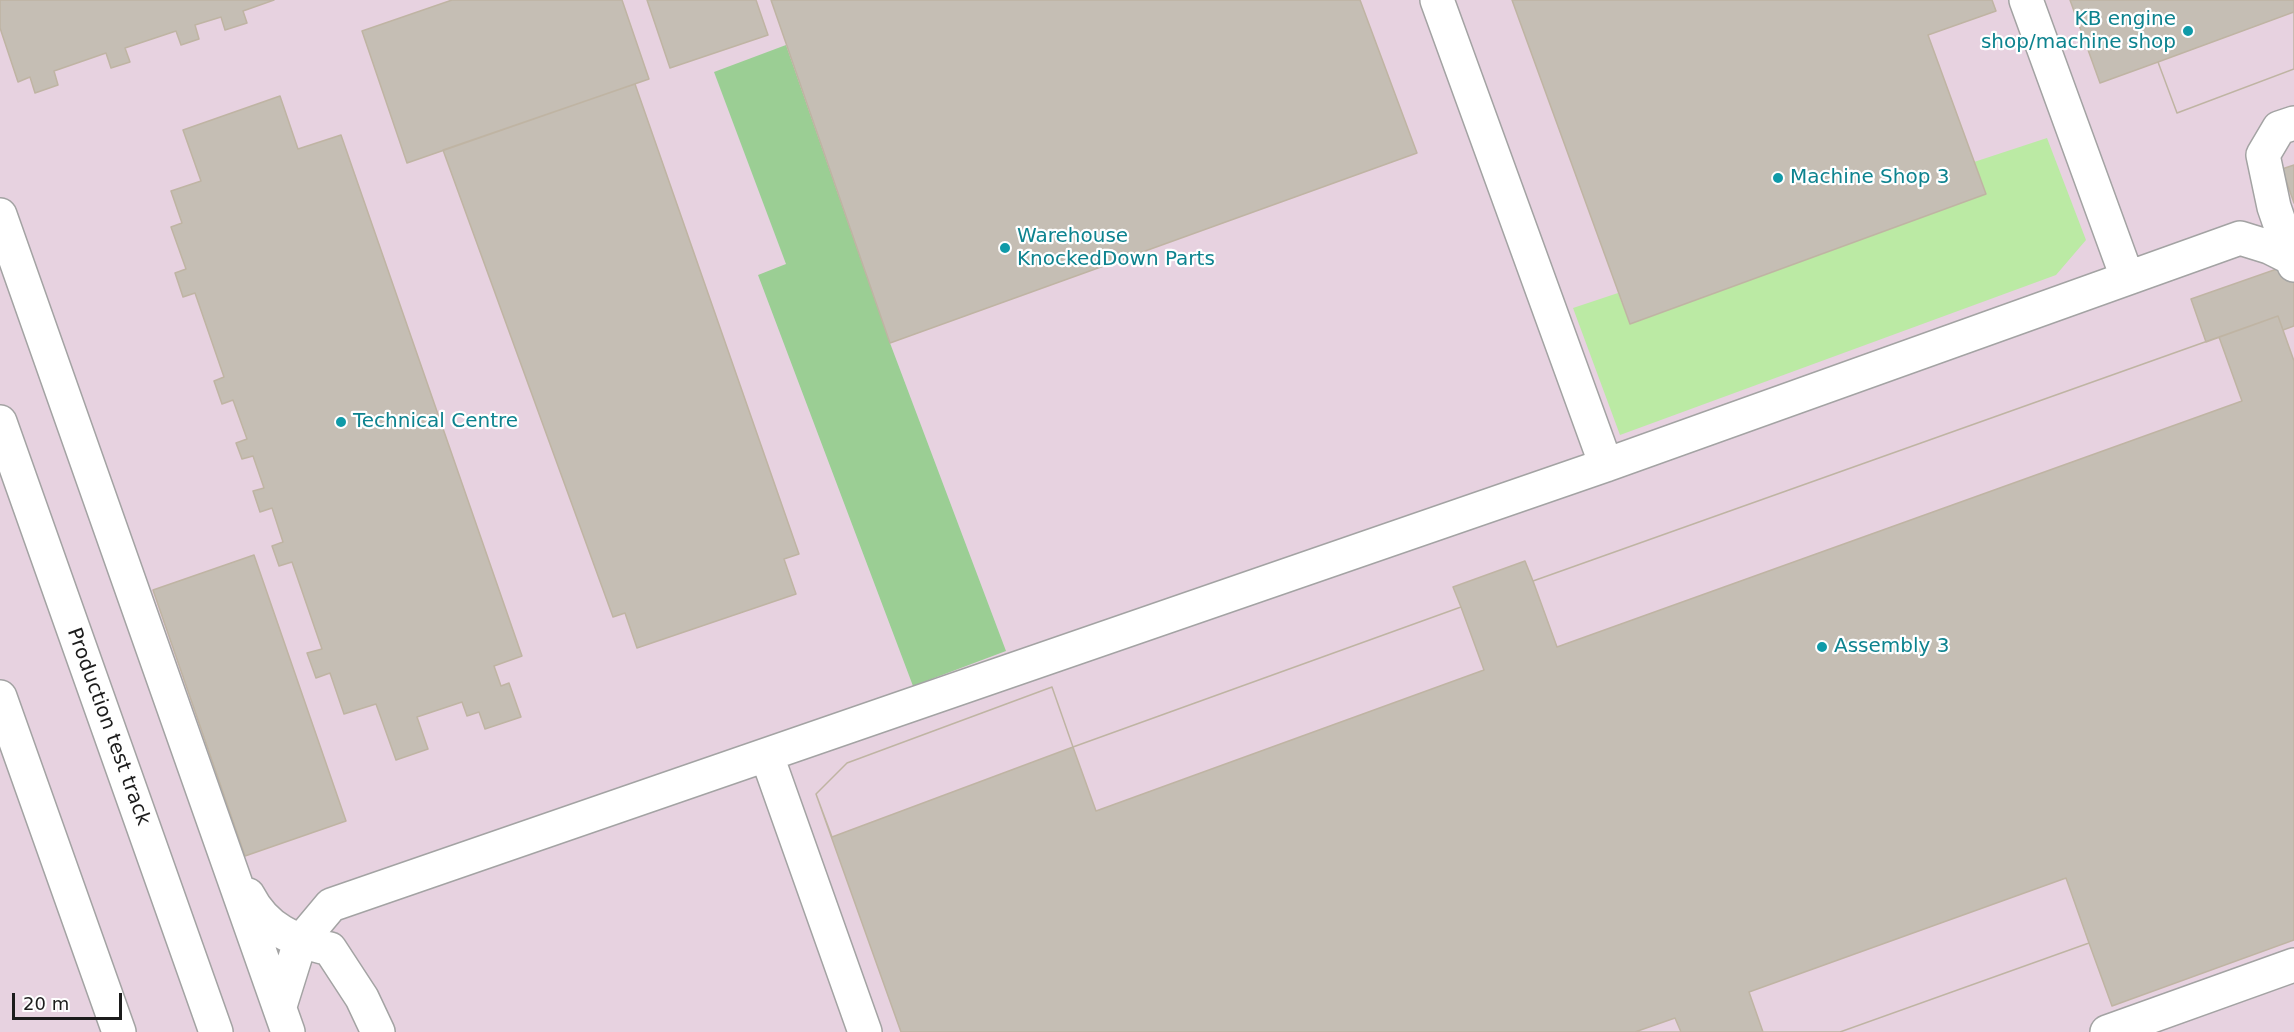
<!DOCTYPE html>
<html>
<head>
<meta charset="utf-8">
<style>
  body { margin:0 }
  #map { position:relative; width:2294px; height:1032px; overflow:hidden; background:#eeebe1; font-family:"DejaVu Sans",sans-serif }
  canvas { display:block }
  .scale { position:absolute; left:12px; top:993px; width:110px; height:27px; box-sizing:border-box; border:3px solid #1c1c1c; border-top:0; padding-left:8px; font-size:18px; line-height:21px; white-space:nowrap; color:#1c1c1c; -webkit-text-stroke:4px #fff; paint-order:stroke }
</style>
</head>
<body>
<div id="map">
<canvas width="2294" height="1032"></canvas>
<div class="scale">20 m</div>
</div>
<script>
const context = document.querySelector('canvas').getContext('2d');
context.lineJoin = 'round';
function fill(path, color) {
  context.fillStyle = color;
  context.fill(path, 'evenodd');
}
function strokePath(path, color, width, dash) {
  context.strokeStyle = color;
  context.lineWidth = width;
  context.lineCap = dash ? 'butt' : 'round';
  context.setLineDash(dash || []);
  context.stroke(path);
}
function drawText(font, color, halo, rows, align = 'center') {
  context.font = font + ' "DejaVu Sans",sans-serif';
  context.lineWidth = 4.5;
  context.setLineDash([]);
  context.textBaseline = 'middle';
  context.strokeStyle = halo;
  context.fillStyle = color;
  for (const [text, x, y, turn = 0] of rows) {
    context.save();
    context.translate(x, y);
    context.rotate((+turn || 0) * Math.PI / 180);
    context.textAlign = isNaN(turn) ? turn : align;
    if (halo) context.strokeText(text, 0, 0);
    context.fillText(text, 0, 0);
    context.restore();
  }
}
fill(new Path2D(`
  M0,0H2294V1032H0Z`), '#e7d2e0');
fill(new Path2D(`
  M2047,138L2086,240L2056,275L1620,435L1573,308L1618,293L1630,324L1986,194L1974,162Z`), '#bbeaa4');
fill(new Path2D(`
  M786,45L890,343L1006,651L913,686L758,275L786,264L714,72Z`), '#9bce94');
const building = new Path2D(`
  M0,0H274L243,11L247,23L225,30L221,17L195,25L199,39L181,45L176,31L125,48L130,62L111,68L106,53L54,71L58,85L35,93L30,77L18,82L0,28Z
  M452,0H622L649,79L407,163L362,31Z
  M647,0H756L768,35L670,68Z
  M771,0H1360L1417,153L890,343Z
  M1512,0H1992L1996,11L1928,35L1986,194L1630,324Z
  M2070,0H2294V69L2177,113L2158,62L2100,83Z
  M2294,12V69L2177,113L2158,62Z
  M635,84L799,554L784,559L796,594L637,648L625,613L613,617L443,150Z
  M280,96L298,149L341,135L522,656L494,666L501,686L509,683L521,717L485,729L479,712L467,716L462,702L417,717L428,749L396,760L376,704L344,714L330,673L316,678L307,653L322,649L292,562L279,566L272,546L283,542L272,508L260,512L253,491L264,488L253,456L242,459L236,443L247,439L233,400L222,404L214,381L224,377L195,293L183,297L175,273L186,269L171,227L182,223L171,191L201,181L183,130Z
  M2294,165V203L2282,169Z
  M2294,263V326L2283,330L2278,316L2206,342L2191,299Z
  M2278,316L2294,361V940L2112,1006L2089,943L1840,1032H901L816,794L847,763L1052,687L1073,747L1461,607L1453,587L1525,561L1533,581Z
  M2219,337L2242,401L1557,647L1533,581Z
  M254,555L346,821L245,856L153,590Z
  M1461,607L1484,670L1096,811L1073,747Z
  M1052,687L1073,747L832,837L816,794L847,763Z
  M2066,878L2089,943L1840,1032H1763L1749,992Z
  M1675,1018L1681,1032H1635Z`);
fill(building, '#c5beb4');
strokePath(building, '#bfb4a3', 1.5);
const minor = new Path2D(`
  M1437,0L1606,465
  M2026,0L2127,277
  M2294,123L2279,128L2263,155L2274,207L2294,265
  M0,215L288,1032
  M0,422L216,1032
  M0,697L119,1032
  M767,756L865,1032
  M248,895C266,930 293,940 330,949L362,998L378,1032
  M280,1006L300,942L331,905L1606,465L2240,238L2269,247L2291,258
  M2107,1032L2294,965`);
strokePath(minor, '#a3a3a3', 36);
strokePath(minor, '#fff', 33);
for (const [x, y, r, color] of [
  [2188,31,6,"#0f9aa8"],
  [1778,178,6,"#0f9aa8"],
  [1005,248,6,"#0f9aa8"],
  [341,422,6,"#0f9aa8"],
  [1822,647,6,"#0f9aa8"]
]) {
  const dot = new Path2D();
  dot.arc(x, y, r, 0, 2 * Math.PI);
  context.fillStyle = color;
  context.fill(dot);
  strokePath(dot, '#fff', 2);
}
drawText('20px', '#0d838f', '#fff', [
  ["KB engine",2176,20,"right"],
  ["shop/machine shop",2176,43,"right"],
  ["Machine Shop 3",1790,178],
  ["Warehouse",1017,237],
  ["KnockedDown Parts",1017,260],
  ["Technical Centre",353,422],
  ["Assembly 3",1834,647]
], 'left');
drawText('20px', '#1c1c1c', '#fff', [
  ["Production test track",108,727,70]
]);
</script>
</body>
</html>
